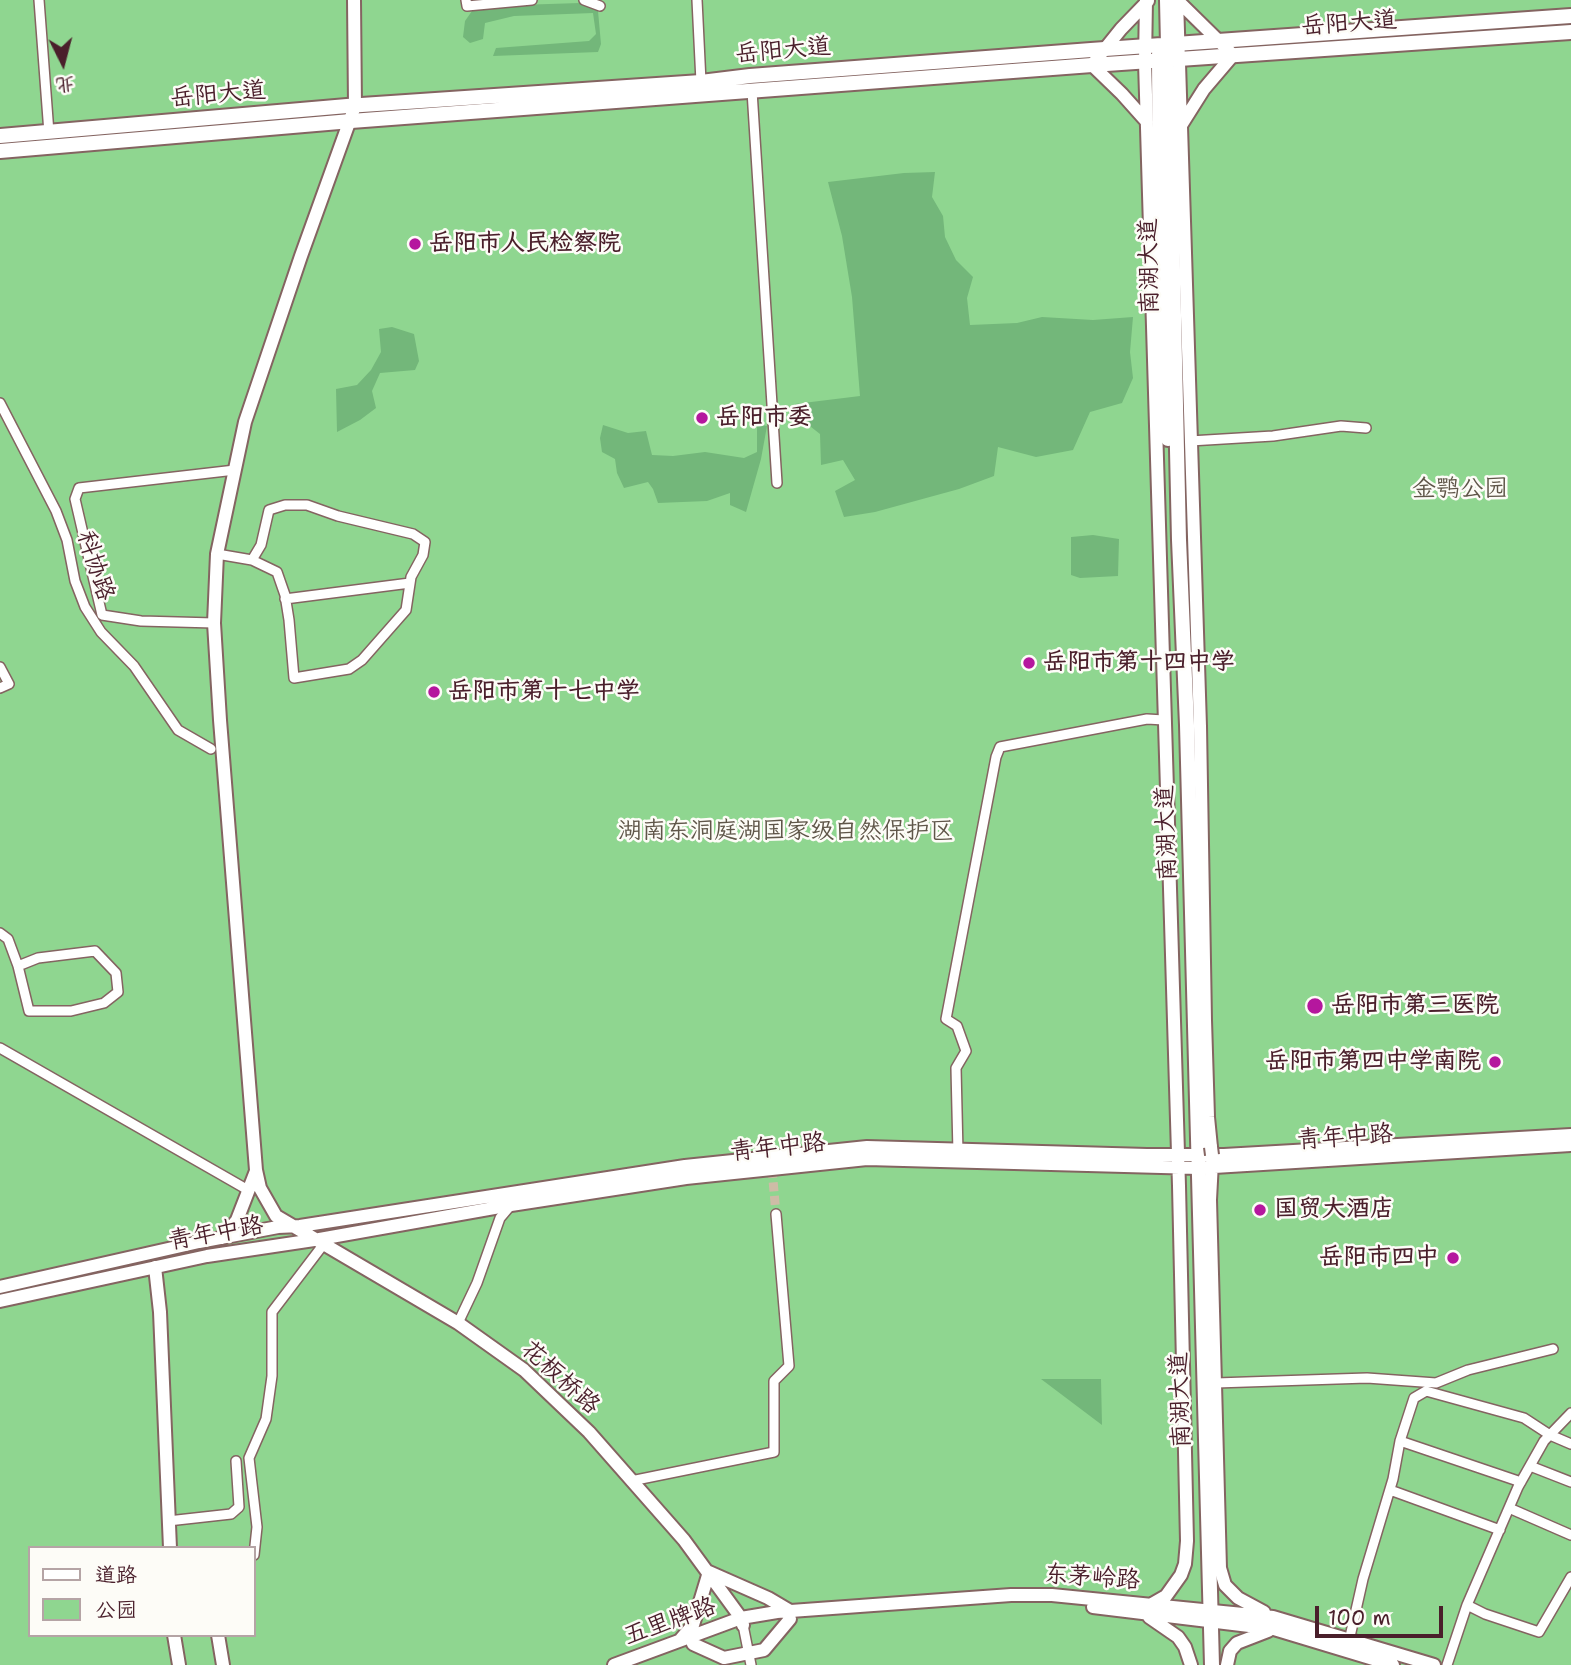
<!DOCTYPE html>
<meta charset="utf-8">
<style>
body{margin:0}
#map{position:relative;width:1571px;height:1665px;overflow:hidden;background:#efe3c5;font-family:"Shantell Sans","LXGW WenKai TC",sans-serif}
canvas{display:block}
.legend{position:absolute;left:28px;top:1546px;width:228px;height:91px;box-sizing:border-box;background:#fdfcf7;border:2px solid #b5a4a5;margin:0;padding:9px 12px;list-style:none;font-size:21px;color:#4a1f2b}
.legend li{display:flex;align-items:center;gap:14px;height:35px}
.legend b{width:35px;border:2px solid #b5a4a5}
.north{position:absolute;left:28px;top:28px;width:70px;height:70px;-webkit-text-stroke:5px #fdfcf7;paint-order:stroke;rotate:174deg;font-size:19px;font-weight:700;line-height:28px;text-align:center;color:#4a1f2b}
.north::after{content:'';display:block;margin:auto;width:24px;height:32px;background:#4a1f2b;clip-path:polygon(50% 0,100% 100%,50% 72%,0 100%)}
.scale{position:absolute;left:1315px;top:1606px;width:128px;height:32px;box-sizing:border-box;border:4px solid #4a1f2b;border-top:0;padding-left:9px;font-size:21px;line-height:24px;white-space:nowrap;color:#4a1f2b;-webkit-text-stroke:5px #fdfcf7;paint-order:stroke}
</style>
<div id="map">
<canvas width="1571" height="1665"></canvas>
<ul class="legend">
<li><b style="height:9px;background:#fff"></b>道路</li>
<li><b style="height:19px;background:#8fd690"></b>公园</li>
</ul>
<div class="north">北</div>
<div class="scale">100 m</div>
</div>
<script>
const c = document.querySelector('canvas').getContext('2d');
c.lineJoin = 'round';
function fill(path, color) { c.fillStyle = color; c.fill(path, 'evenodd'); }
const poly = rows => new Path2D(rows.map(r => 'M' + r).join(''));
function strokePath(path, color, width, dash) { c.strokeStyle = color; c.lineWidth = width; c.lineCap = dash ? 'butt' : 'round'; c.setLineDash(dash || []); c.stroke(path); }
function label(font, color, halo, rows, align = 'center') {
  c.font = font + ' "Shantell Sans","LXGW WenKai TC",sans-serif'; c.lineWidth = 5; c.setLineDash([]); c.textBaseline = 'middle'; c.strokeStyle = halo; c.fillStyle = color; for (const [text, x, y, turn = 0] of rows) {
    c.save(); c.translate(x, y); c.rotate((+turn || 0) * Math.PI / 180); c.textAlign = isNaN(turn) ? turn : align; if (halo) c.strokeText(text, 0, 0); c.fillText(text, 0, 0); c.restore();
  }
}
fill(poly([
 [0,0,1571,0,1571,1665,0,1665],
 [30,1548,254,1548,254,1635,30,1635]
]), '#8fd690');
fill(poly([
 [580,0,597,0,601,44,598,52,493,56,496,48,589,41,596,34,593,13,514,16,485,23,483,39,470,43,463,37,465,21,472,11,518,5,580,3],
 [935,172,932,197,943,216,945,237,956,260,973,277,967,298,970,325,1017,323,1042,317,1093,320,1133,317,1130,352,1133,378,1122,403,1090,412,1073,450,1036,457,998,447,994,476,959,489,875,512,844,517,835,491,855,480,843,460,821,465,820,434,806,423,791,419,795,404,860,396,852,297,842,236,828,182,904,173],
 [392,327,414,334,419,361,415,370,380,373,372,391,376,408,360,420,337,432,336,389,357,385,371,370,381,352,379,329],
 [757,424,767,426,761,459,746,512,730,505,730,493,707,501,658,503,653,489,648,482,624,488,617,473,615,459,602,452,600,438,603,425,628,433,646,431,652,455,673,456,705,452,744,458,757,452],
 [1093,535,1119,539,1118,576,1080,578,1071,575,1071,537],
 [1041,1379,1101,1379,1102,1425]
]), '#73b77a');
strokePath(poly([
 [772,1169,776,1214]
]), '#cebca6', 9, [9, 4.5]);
const street = poly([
 [39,0,49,133],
 [466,0,467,6,532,0],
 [584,0,600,6],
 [697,0,701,82],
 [752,91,777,483],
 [0,403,56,511,67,540,75,581,85,607,101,632,134,666,178,730,211,749],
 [1190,441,1273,436,1341,426,1366,428],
 [217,554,252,560,277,572,285,595,289,620,294,678,349,669,362,660,406,610,411,577,423,555,425,542,413,534,338,516,307,505,285,505,269,510,261,545,252,560],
 [285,599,410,583],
 [214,623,141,621,102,615,75,499,79,488,235,470],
 [0,667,9,684,0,688],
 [0,933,8,939,18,966,29,1011,71,1011,104,1003,118,992,116,973,95,951,38,958,18,966],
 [0,1048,248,1190],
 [958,1153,956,1068,966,1051,957,1026,946,1019,996,757,1000,747,1147,719,1164,720],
 [458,1323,477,1283,500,1218,511,1205],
 [1216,1383,1367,1378,1436,1383,1468,1370,1553,1349],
 [1400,1441,1521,1482],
 [1530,1466,1571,1482],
 [631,1481,774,1452,774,1381,789,1366,776,1214],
 [1390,1490,1500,1530],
 [1509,1508,1571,1535],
 [168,1521,231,1514,239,1507,236,1461],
 [254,1555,257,1527,249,1458,266,1419,272,1376,272,1312,323,1245],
 [1467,1605,1485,1614,1539,1632,1571,1577],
 [743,1625,751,1665],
 [1349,1641,1363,1579,1393,1479,1400,1441,1414,1398,1426,1391,1524,1418,1550,1435,1571,1444],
 [1447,1665,1467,1605,1518,1487,1544,1441,1571,1413]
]);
const secondary = poly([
 [354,0,355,106,301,256,245,422,217,554,214,623,220,720,256,1170,260,1188,276,1216,458,1323,524,1370,589,1432,684,1540,741,1618,743,1625],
 [1146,0,1145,62,1179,1186,1187,1541,1185,1564,1181,1575,1166,1596,1152,1604],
 [1177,0,1200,726,1205,1020,1208,1117,1211,1147],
 [1177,0,1233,55,1204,89,1180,127],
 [1147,122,1122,94,1092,65,1121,29,1148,1],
 [1212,1162,1210,1200,1220,1568,1225,1585,1238,1598,1264,1612],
 [222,1238,237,1220,256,1171],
 [155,1267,160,1312,170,1548],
 [0,1287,199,1242,278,1227,300,1226,685,1166,867,1147,1147,1155,1224,1155,1571,1135],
 [0,1301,207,1256,314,1240,511,1205,686,1178,867,1159,1198,1168,1571,1145],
 [1093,1607,1274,1629,1393,1665],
 [1149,1617,1178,1637,1185,1647,1191,1665],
 [174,1635,179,1665],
 [218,1635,223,1665],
 [681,1639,693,1625,709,1572,768,1598,790,1611],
 [693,1644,724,1658,764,1650,790,1619],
 [614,1665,741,1618,777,1612,1011,1595,1052,1595,1273,1617,1434,1665],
 [1227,1665,1230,1651,1237,1643,1268,1631]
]);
const primary = poly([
 [1167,0,1179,540,1187,725,1212,1665],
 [1159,54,1160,266,1168,439],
 [0,136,347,106,701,82,750,76,1091,50,1571,16],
 [0,151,351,121,1092,65,1571,32]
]);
strokePath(street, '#846461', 12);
strokePath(secondary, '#846461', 16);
strokePath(primary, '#846461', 18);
strokePath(street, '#fff', 9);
strokePath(secondary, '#fff', 12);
strokePath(primary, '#fff', 14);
const secondaryBridge = poly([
 [1211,1147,1212,1155]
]);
strokePath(secondaryBridge, '#846461', 16, []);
strokePath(secondaryBridge, '#fff', 12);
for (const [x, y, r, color] of [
 [415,244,7,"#b5179e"],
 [702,418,7,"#b5179e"],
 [1029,663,7,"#b5179e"],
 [434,692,7,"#b5179e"],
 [1315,1006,9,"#b5179e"],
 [1495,1062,7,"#b5179e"],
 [1260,1210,7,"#b5179e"],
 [1453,1258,7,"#b5179e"]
]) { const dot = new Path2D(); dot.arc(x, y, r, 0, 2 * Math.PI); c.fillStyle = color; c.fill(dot); strokePath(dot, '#fdfcf7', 2.5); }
label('24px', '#4a1f2b', '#fdfcf7', [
 ["岳阳大道",1349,24,-4],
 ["岳阳大道",783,51,-5],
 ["岳阳大道",218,95,-5],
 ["南湖大道",1150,266,-91],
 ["科协路",95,566,72],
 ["南湖大道",1167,833,-92],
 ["青年中路",1345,1138,-4],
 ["青年中路",778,1148,-6],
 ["青年中路",216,1234,-10],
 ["花板桥路",560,1378,42],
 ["南湖大道",1181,1400,-92],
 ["东茅岭路",1092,1578,4],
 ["五里牌路",670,1622,-20]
]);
label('bold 24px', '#4a1f2b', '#fdfcf7', [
 ["岳阳市人民检察院",429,244],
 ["岳阳市委",716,418],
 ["岳阳市第十四中学",1043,663],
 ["岳阳市第十七中学",448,692],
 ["岳阳市第三医院",1331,1006],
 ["岳阳市第四中学南院",1481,1062,"right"],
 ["国贸大酒店",1274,1210],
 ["岳阳市四中",1439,1258,"right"]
], 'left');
label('24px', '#5f5649', '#fdfcf7', [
 ["金鹗公园",1460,490],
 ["湖南东洞庭湖国家级自然保护区",786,832]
]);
</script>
